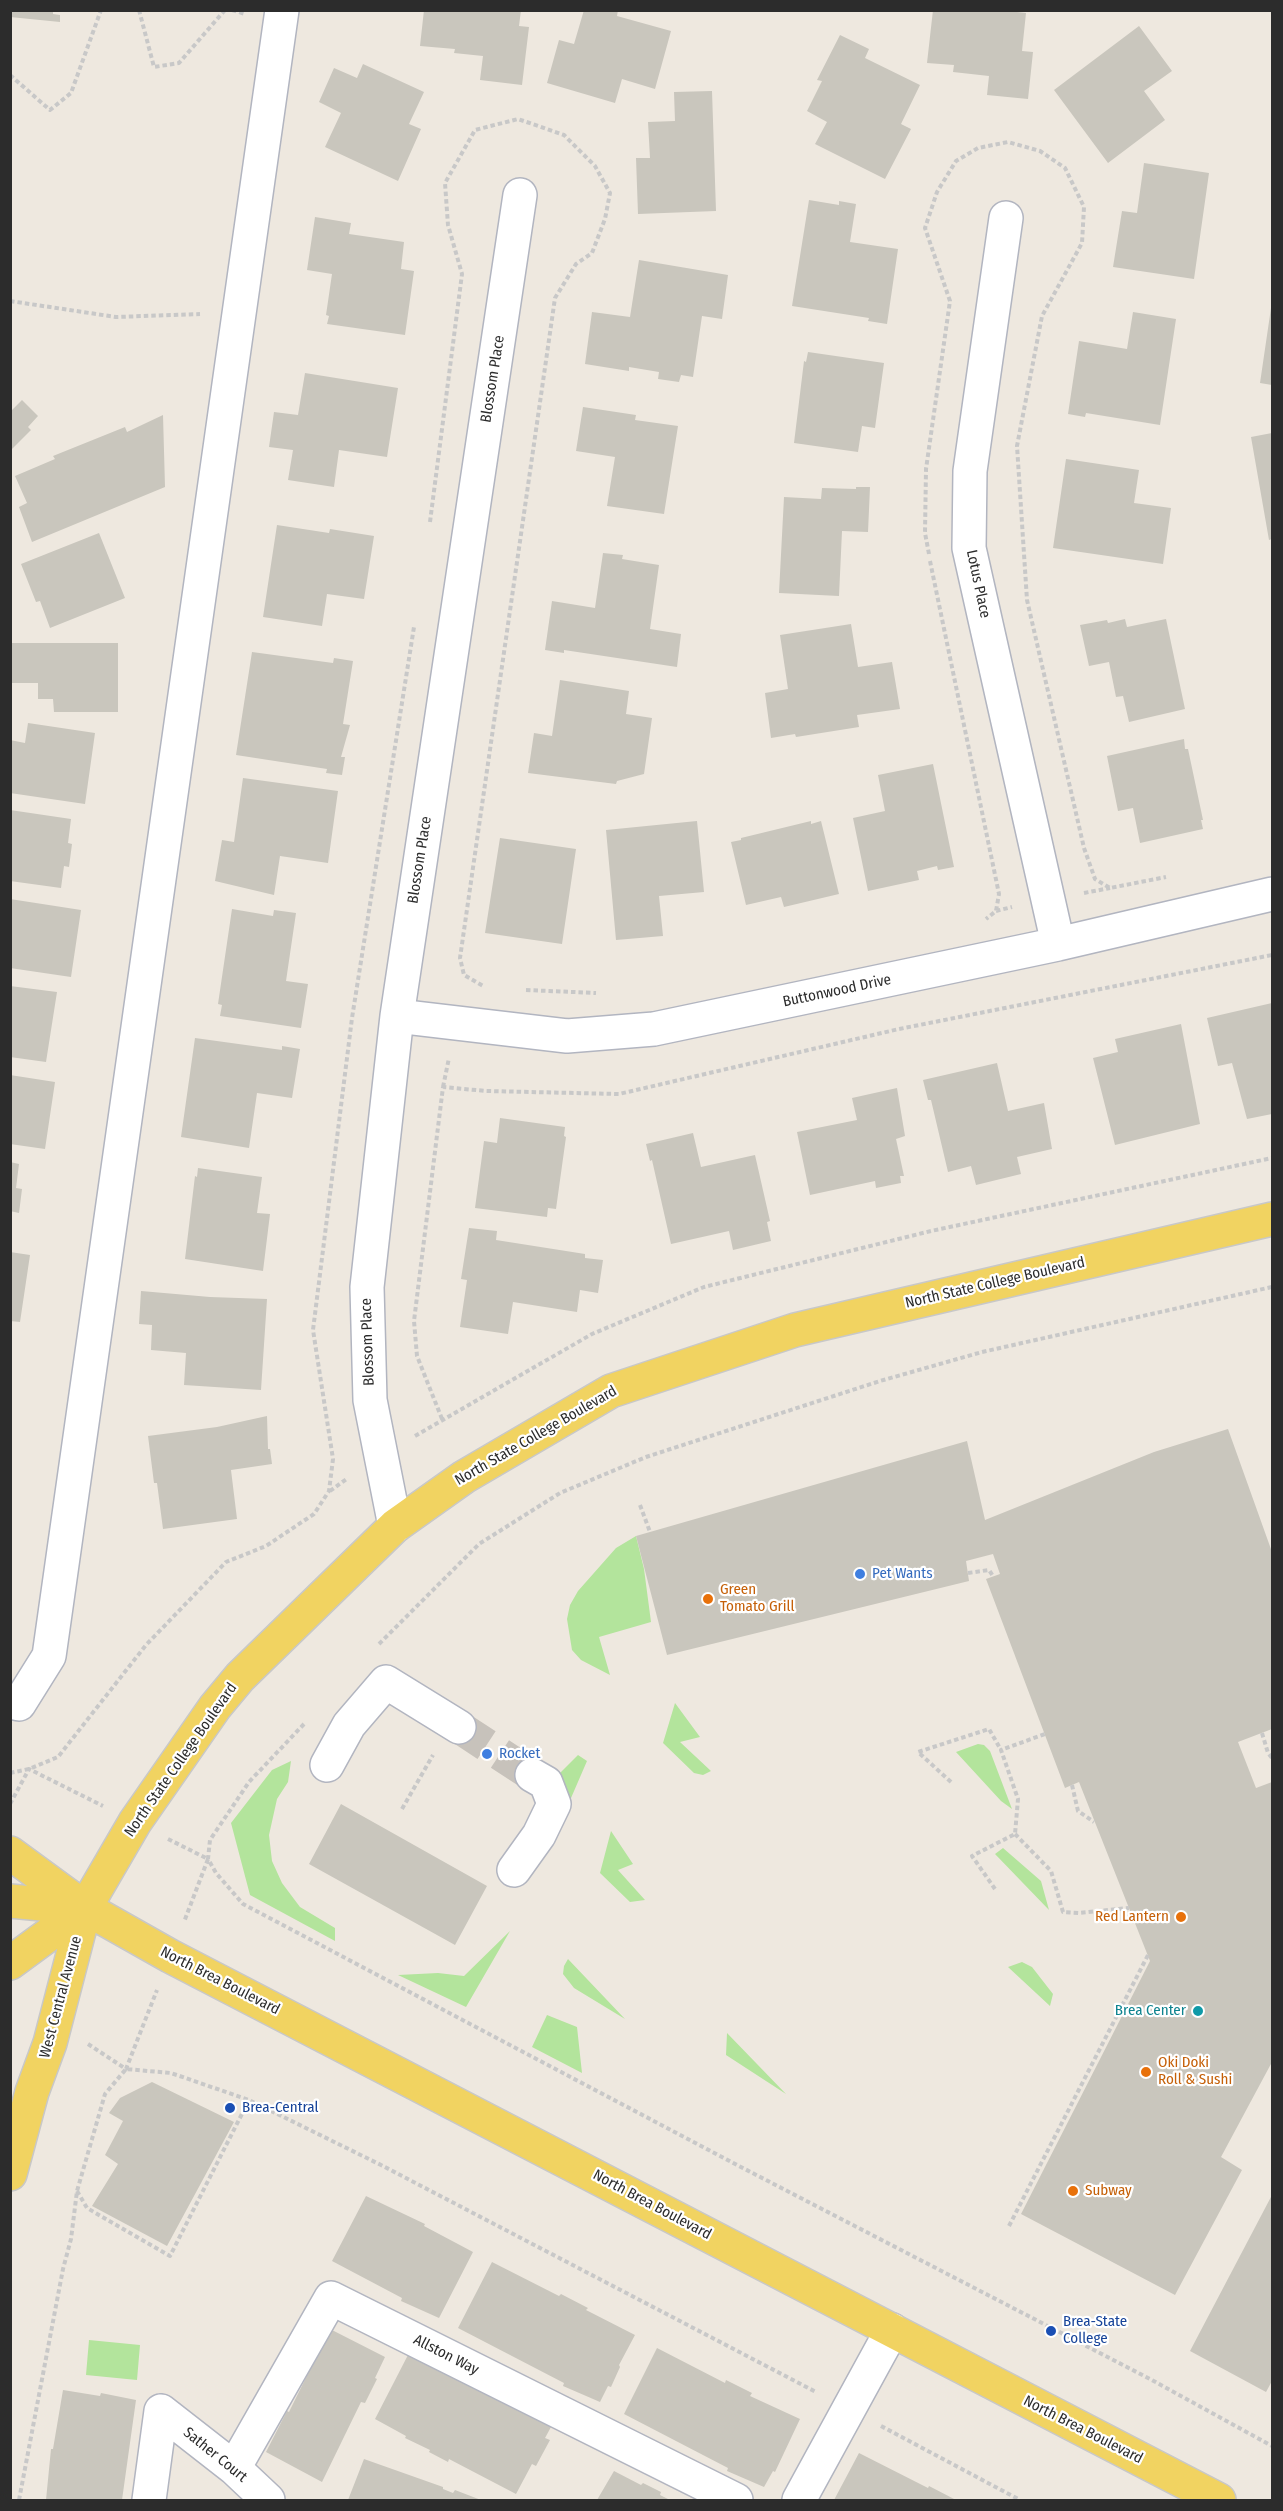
<!DOCTYPE html>
<style>
body{margin:0}
#map{position:relative;width:1283px;height:2511px;overflow:hidden;background:#eee8df;font-family:"Fira Sans Condensed",sans-serif}
canvas{display:block}
.frame{position:absolute;inset:0;border:12px solid #2c2c2c;pointer-events:none}
</style>
<div id="map">
<canvas width="1283" height="2511"></canvas>
<div class="frame"></div>
</div>
<script>
const c = document.querySelector('canvas').getContext('2d');
c.lineJoin = 'round';
function fill(path, color) { c.fillStyle = color; c.fill(path, 'evenodd'); }
const poly = rows => new Path2D(rows.map(r => 'M' + r).join(''));
function strokePath(path, color, width, dash) { c.strokeStyle = color; c.lineWidth = width; c.lineCap = dash ? 'butt' : 'round'; c.setLineDash(dash || []); c.stroke(path); }
function label(font, color, halo, rows, align = 'center') {
  c.font = font + ' "Fira Sans Condensed",sans-serif'; c.lineWidth = 4.5; c.setLineDash([]); c.textBaseline = 'middle'; c.strokeStyle = halo; c.fillStyle = color; for (const [text, x, y, turn = 0] of rows) {
    c.save(); c.translate(x, y); c.rotate((+turn || 0) * Math.PI / 180); c.textAlign = isNaN(turn) ? turn : align; if (halo) c.strokeText(text, 0, 0); c.fillText(text, 0, 0); c.restore();
  }
}
fill(poly([
 [636,1536,644,1569,651,1622,599,1637,610,1675,581,1660,572,1650,567,1619,570,1605,578,1591,616,1548],
 [675,1703,700,1737,680,1742,711,1771,703,1775,694,1773,663,1743],
 [978,1744,984,1745,990,1751,1012,1809,1001,1801,956,1752],
 [578,1755,587,1761,552,1842,555,1809,536,1770,542,1762,559,1774],
 [291,1761,288,1782,277,1799,269,1835,272,1861,282,1883,300,1907,335,1928,335,1941,250,1895,231,1823,272,1770],
 [611,1831,633,1864,618,1870,645,1900,630,1902,600,1873],
 [1003,1848,1041,1881,1049,1910,995,1854],
 [510,1931,466,2007,398,1975,438,1973,464,1976],
 [568,1959,625,2019,574,1988,563,1974,564,1966],
 [1022,1962,1032,1967,1053,1994,1050,2006,1008,1967],
 [547,2015,577,2027,582,2073,532,2047],
 [727,2033,786,2094,726,2055],
 [89,2340,140,2345,137,2380,86,2375]
]), '#b3e49c');
fill(poly([
 [10,10,53,10,53,14,60,15,60,22,10,17],
 [424,10,521,10,519,26,529,27,522,85,480,80,483,56,454,53,455,49,420,46],
 [584,10,618,10,617,16,671,31,655,89,622,79,615,103,547,83,559,40,574,44],
 [933,10,999,10,1026,13,1022,51,1033,52,1028,99,987,95,989,76,953,72,954,65,927,63],
 [1139,26,1172,71,1144,91,1165,120,1108,163,1054,90],
 [840,35,869,49,865,58,920,85,901,124,911,129,885,179,815,144,827,122,807,111,822,81,817,80],
 [363,64,424,92,409,124,421,129,398,181,325,147,341,113,319,102,334,68,357,78],
 [712,91,716,211,638,214,636,158,650,158,648,122,675,121,674,92],
 [1144,163,1209,173,1194,279,1113,267,1122,211,1137,213],
 [809,200,839,205,839,201,856,204,850,242,898,249,887,324,868,321,869,318,792,306],
 [315,217,351,223,349,234,404,242,401,269,414,271,405,335,327,324,329,316,326,315,332,274,307,270],
 [639,260,728,275,722,319,702,316,693,377,681,375,679,382,658,379,659,372,629,367,629,371,585,364,592,312,630,317],
 [1271,308,1272,308,1272,385,1260,383],
 [1133,312,1176,319,1160,425,1086,413,1085,417,1068,414,1079,341,1127,349],
 [808,352,884,363,875,428,862,426,858,452,794,443,804,361,806,362],
 [305,373,398,388,387,457,339,450,334,487,288,480,293,450,269,447,274,412,298,415],
 [22,400,38,416,28,427,31,430,10,451,10,412],
 [583,407,636,415,635,420,678,426,664,514,607,506,615,457,576,451],
 [163,415,165,487,32,542,19,507,27,503,15,476,55,459,53,456,125,427,127,432],
 [1272,433,1272,539,1269,540,1251,437],
 [1066,459,1139,470,1134,503,1171,508,1163,564,1053,548],
 [856,487,870,487,868,532,842,531,839,596,779,593,784,497,821,499,822,488,856,489],
 [277,525,329,533,330,529,374,536,364,599,327,594,322,626,263,617],
 [99,533,125,598,50,628,40,601,36,602,21,564],
 [603,553,623,555,622,559,659,565,650,629,681,634,677,667,564,650,564,653,545,650,552,601,595,608],
 [1125,619,1127,627,1166,619,1185,709,1129,722,1123,696,1116,697,1109,662,1089,666,1080,625,1107,620,1108,623],
 [851,624,858,667,892,662,900,709,857,715,859,727,796,737,795,734,771,738,765,693,788,689,780,635],
 [10,643,118,643,118,712,54,712,53,699,38,699,38,683,10,683],
 [252,652,333,663,334,658,353,661,343,724,350,725,341,757,345,757,342,775,326,773,327,769,236,755],
 [560,680,629,691,626,714,652,718,644,774,617,781,616,784,528,773,534,733,552,736],
 [28,723,95,733,85,804,10,793,10,740,25,743],
 [1184,739,1185,749,1188,749,1203,820,1201,820,1203,829,1140,843,1133,808,1118,811,1107,756],
 [933,764,954,867,938,870,937,866,917,871,919,880,868,891,853,818,885,811,878,775],
 [243,778,338,791,328,863,280,856,274,895,215,881,222,840,234,842],
 [10,810,71,819,68,843,72,844,69,867,64,866,61,888,10,881],
 [697,821,704,892,659,896,663,936,616,940,606,830],
 [811,821,811,824,821,821,839,894,784,907,781,897,746,905,731,842,741,840,741,838],
 [500,838,576,849,562,944,485,933],
 [10,899,81,910,71,977,10,968],
 [232,909,273,916,274,910,296,913,286,981,308,984,301,1028,220,1016,222,1005,218,1004],
 [10,986,57,992,46,1062,10,1057],
 [1272,1003,1272,1114,1247,1119,1232,1063,1218,1066,1207,1018],
 [1181,1024,1200,1124,1115,1145,1093,1058,1118,1052,1115,1039],
 [195,1038,282,1050,282,1046,300,1049,292,1098,257,1093,249,1148,181,1137],
 [997,1063,1008,1111,1044,1103,1052,1149,1017,1157,1021,1174,976,1185,971,1166,948,1172,931,1100,928,1100,923,1080],
 [10,1075,55,1082,45,1149,10,1144],
 [897,1088,905,1136,896,1139,904,1176,900,1176,901,1183,876,1188,875,1181,810,1195,797,1132,857,1120,852,1098],
 [500,1118,565,1127,564,1136,566,1137,556,1209,548,1208,547,1217,475,1208,484,1141,497,1143],
 [693,1133,701,1167,755,1155,770,1221,767,1222,771,1241,733,1250,729,1231,671,1244,652,1160,650,1161,646,1144],
 [10,1162,19,1164,16,1188,22,1189,19,1213,10,1211],
 [198,1168,262,1177,257,1213,270,1214,263,1271,185,1259,195,1176,197,1177],
 [469,1228,497,1231,496,1240,585,1254,585,1258,603,1260,598,1293,580,1290,577,1312,513,1302,508,1334,460,1327,467,1280,461,1279],
 [10,1252,30,1255,20,1322,10,1321],
 [141,1291,210,1297,267,1299,261,1390,184,1385,186,1353,151,1350,152,1325,139,1324],
 [267,1416,268,1449,270,1449,272,1464,231,1470,237,1519,163,1529,157,1483,154,1483,148,1436,217,1427],
 [1228,1429,1272,1552,1272,1729,1238,1742,1256,1788,1272,1782,1272,2062,1221,2157,1242,2170,1175,2295,1021,2214,1150,1961,1079,1782,1065,1788,986,1579,1000,1574,993,1554,966,1561,969,1581,667,1655,636,1536,967,1441,985,1520,1154,1452],
 [341,1804,487,1886,455,1945,309,1864],
 [152,2082,234,2122,167,2246,92,2206,118,2164,105,2155,123,2121,109,2113,120,2098],
 [1272,2195,1272,2381,1266,2392,1190,2351],
 [366,2196,425,2224,424,2226,473,2252,439,2318,401,2301,402,2298,332,2261],
 [492,2262,559,2296,561,2294,588,2308,586,2310,635,2335,619,2365,620,2367,611,2387,608,2386,600,2402,563,2386,564,2383,458,2328],
 [330,2329,385,2357,375,2378,377,2379,365,2403,361,2402,322,2482,266,2452,287,2411,289,2412],
 [657,2348,725,2383,726,2380,752,2393,750,2396,800,2419,775,2472,773,2471,764,2487,727,2471,728,2468,624,2414],
 [409,2353,450,2371,449,2375,551,2427,545,2438,550,2440,536,2466,532,2464,516,2494,449,2459,448,2462,429,2452,430,2450,405,2438,406,2436,375,2419],
 [63,2390,100,2396,101,2393,136,2400,122,2500,46,2500,51,2449,53,2449],
 [859,2453,928,2488,929,2486,956,2500,834,2500],
 [364,2459,443,2487,443,2489,453,2493,455,2490,481,2500,348,2500],
 [614,2471,641,2485,643,2483,661,2492,660,2495,670,2500,597,2500]
]), '#c9c6bd');
strokePath(poly([
 [459,1727,532,1775]
]), '#c7c2bb', 33, [33, 16]);
const minor = poly([
 [1006,218,970,471,969,548,1058,944],
 [397,1016,567,1036,654,1029,1058,944,1272,894],
 [395,1526,370,1400,367,1287,397,1016,520,195],
 [10,1702,19,1704,49,1656,282,10],
 [327,1765,349,1725,386,1682,459,1727],
 [514,1870,539,1835,554,1804,546,1783,532,1775],
 [161,2411,234,2468,268,2500],
 [234,2468,331,2298,736,2500],
 [149,2500,161,2411],
 [799,2500,892,2330]
]);
const major = poly([
 [10,1853,85,1908,170,1956,1219,2500],
 [10,1901,85,1908],
 [10,1963,85,1908],
 [10,2174,32,2092,50,2043,85,1908,135,1822,215,1707,240,1677,395,1526,464,1477,611,1391,795,1330,1272,1219]
]);
strokePath(minor, '#b2b5c0', 36);
strokePath(major, '#c8c8c8', 36);
strokePath(poly([
 [139,10,154,67,179,63,225,10],
 [232,10,245,14],
 [10,75,50,110,71,93,101,10],
 [10,301,116,317,200,314],
 [430,522,462,274,448,225,445,183,475,130,518,119,564,135,595,166,610,193,605,219,592,253,576,264,555,298,460,958,464,975,483,986],
 [929,554,925,533,926,469,950,301,925,228,937,192,956,161,978,148,1008,142,1040,151,1065,168,1084,207,1082,243,1042,316,1017,446,1027,600,1084,848,1095,879,1110,888,1166,877],
 [930,561,999,894,996,911,986,919],
 [1084,893,1110,888],
 [996,911,1012,907],
 [526,990,596,993],
 [443,1087,449,1058],
 [442,1419,417,1356,414,1321,443,1087,486,1091,619,1094,899,1029,1272,955],
 [415,1436,592,1334,704,1287,931,1231,1272,1158],
 [330,1491,348,1478],
 [640,1505,650,1532],
 [968,1573,989,1570,993,1576],
 [379,1644,479,1544,560,1493,646,1457,880,1381,982,1352,1272,1287],
 [304,1724,249,1782,210,1840,208,1859,216,1873,243,1904,739,2166,1150,2379,1272,2446],
 [1262,1733,1268,1753,1272,1758],
 [10,1773,29,1769,58,1757,146,1645,226,1562,266,1546,314,1514,329,1491,333,1459,313,1330,352,1018,414,627],
 [951,1782,918,1752,989,1729,1001,1750],
 [1072,1785,1078,1811,1094,1822],
 [10,1804,29,1769,103,1806],
 [402,1809,433,1755],
 [1015,1834,1051,1871,1063,1912,1079,1913,1129,1908],
 [168,1839,208,1859,184,1922],
 [995,1889,972,1856,1015,1834,1018,1799,1001,1750,1045,1734],
 [88,2044,126,2069,157,1990],
 [77,2191,87,2208,170,2256,249,2100],
 [1009,2226,1148,1955],
 [881,2426,1020,2500],
 [19,2500,63,2269,71,2239,77,2191,105,2094,126,2069,171,2073,249,2100,381,2165,816,2392]
]), '#c8c8c8', 4, [4.5, 3]);
strokePath(minor, '#fff', 33);
strokePath(major, '#f1d361', 33);
for (const [x, y, r, color] of [
 [860,1574,6,"#3f7fe0"],
 [708,1599,6,"#e8710a"],
 [487,1754,6,"#3f7fe0"],
 [1181,1917,6,"#e8710a"],
 [1198,2011,6,"#0f9aa8"],
 [1146,2072,6,"#e8710a"],
 [230,2108,6,"#1a4fb4"],
 [1073,2191,6,"#e8710a"],
 [1051,2331,6,"#1a4fb4"]
]) { const dot = new Path2D(); dot.arc(x, y, r, 0, 2 * Math.PI); c.fillStyle = color; c.fill(dot); strokePath(dot, '#fff', 2); }
label('15px', '#2c2c2c', '#fff', [
 ["Blossom Place",493,379,-81],
 ["Lotus Place",978,584,78],
 ["Blossom Place",420,860,-81],
 ["Buttonwood Drive",837,991,-12],
 ["North State College Boulevard",995,1283,-13],
 ["Blossom Place",368,1342,-92],
 ["North State College Boulevard",536,1436,-30],
 ["North State College Boulevard",181,1760,-55],
 ["North Brea Boulevard",220,1981,27],
 ["West Central Avenue",61,1997,-75],
 ["North Brea Boulevard",652,2205,28],
 ["Allston Way",446,2355,27],
 ["North Brea Boulevard",1083,2430,27],
 ["Sather Court",215,2455,39]
]);
label('15px', '#366cbe', '#fff', [
 ["Pet Wants",872,1574],
 ["Rocket",499,1754]
], 'left');
label('15px', '#c56008', '#fff', [
 ["Green",720,1590],
 ["Tomato Grill",720,1607],
 ["Red Lantern",1169,1917,"right"],
 ["Oki Doki",1158,2063],
 ["Roll & Sushi",1158,2080],
 ["Subway",1085,2191]
], 'left');
label('15px', '#0d838f', '#fff', [
 ["Brea Center",1186,2011]
], 'right');
label('15px', '#164399', '#fff', [
 ["Brea-Central",242,2108],
 ["Brea-State",1063,2322],
 ["College",1063,2339]
], 'left');
</script>
